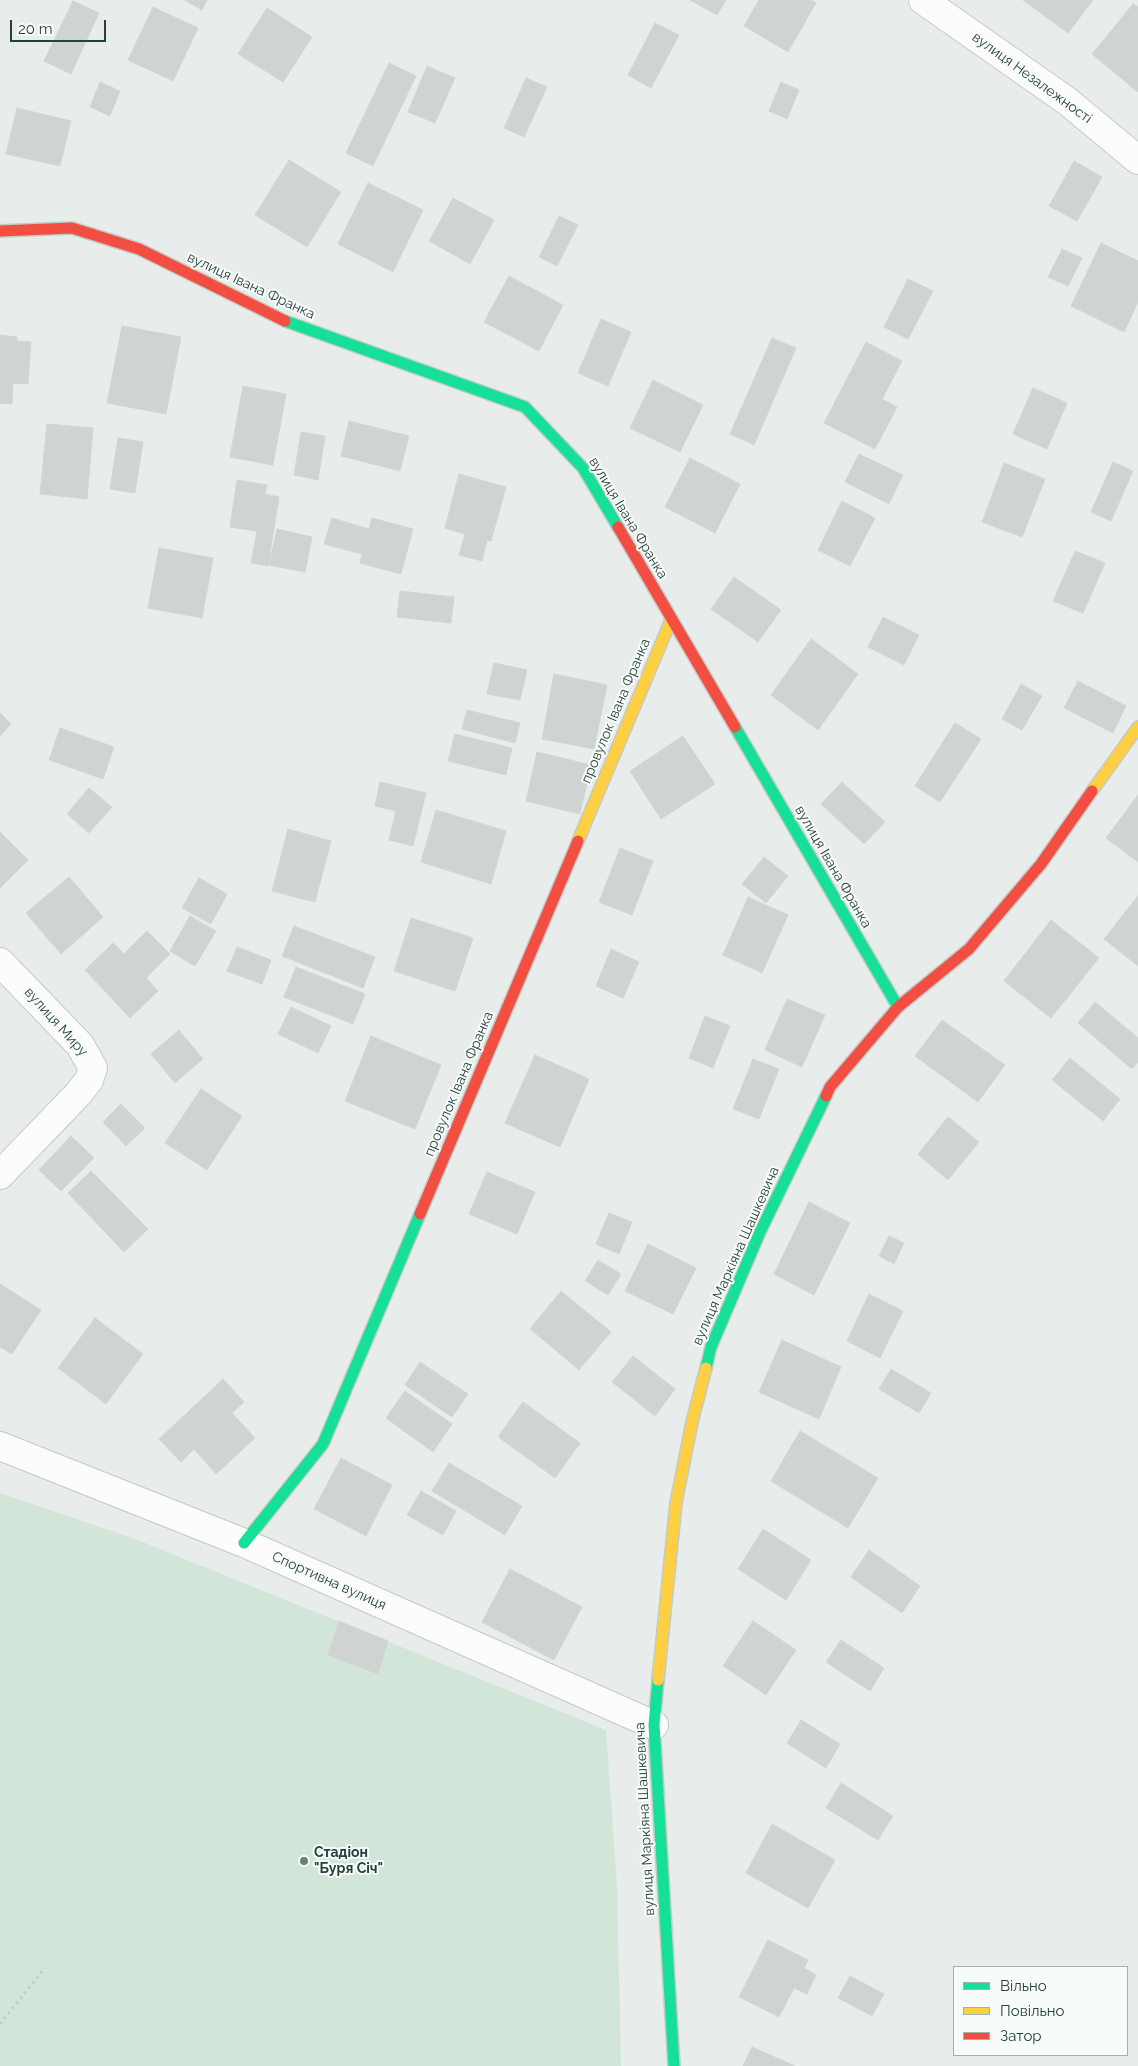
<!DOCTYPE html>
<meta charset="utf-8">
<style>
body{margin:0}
#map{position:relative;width:1138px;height:2066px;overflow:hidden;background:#e8edeb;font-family:Raleway,sans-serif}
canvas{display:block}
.legend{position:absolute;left:953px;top:1966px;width:175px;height:90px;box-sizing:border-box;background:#f7fbf9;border:1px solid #a3b1ad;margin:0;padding:6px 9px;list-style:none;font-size:15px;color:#24423a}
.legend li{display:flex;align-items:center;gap:10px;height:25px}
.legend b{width:25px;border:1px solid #a3b1ad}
.scale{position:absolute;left:10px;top:20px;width:96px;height:22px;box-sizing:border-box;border:2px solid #24423a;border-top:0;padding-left:6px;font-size:15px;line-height:18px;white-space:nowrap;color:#24423a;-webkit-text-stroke:4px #f7fbf9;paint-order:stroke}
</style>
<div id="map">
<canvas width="1138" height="2066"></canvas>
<ul class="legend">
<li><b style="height:6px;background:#16e098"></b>Вільно</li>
<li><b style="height:6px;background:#ffcf43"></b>Повільно</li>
<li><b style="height:6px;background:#f24e42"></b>Затор</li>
</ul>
<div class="scale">20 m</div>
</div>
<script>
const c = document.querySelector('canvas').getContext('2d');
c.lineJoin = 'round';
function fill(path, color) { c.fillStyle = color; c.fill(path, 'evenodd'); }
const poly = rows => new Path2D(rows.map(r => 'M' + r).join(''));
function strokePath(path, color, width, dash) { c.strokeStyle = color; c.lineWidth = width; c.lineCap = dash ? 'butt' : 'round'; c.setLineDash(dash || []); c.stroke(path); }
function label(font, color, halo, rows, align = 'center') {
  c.font = font + ' Raleway,sans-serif'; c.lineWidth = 4; c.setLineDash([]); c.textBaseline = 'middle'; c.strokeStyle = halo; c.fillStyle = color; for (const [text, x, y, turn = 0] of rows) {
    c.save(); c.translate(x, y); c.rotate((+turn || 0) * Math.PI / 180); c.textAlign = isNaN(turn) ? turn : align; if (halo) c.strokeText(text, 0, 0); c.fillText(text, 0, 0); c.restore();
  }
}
fill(poly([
 [0,1493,138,1540,606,1730,617,1886,621,2066,0,2066]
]), '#d1e6d8');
const building = poly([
 [185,0,207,0,202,10,185,0],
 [690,0,726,0,717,15,690,0],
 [759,0,811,0,816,3,788,52,744,26,759,0],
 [1023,0,1093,0,1068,33,1023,0],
 [73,1,99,13,71,74,44,61,73,1],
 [1133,4,1138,7,1138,92,1092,54,1133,4],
 [153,7,198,28,173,81,128,60,153,7],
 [267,8,312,37,283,82,238,54,267,8],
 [655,23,679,35,651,88,628,75,655,23],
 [389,63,416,76,373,166,346,153,389,63],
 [427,66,455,78,435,123,408,112,427,66],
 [526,78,547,87,524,137,504,128,526,78],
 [100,82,120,91,110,116,90,107,100,82],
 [781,82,799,90,787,119,769,111,781,82],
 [17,108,71,121,60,166,6,154,17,108],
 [289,160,341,192,307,247,255,215,289,160],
 [1074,161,1102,177,1077,221,1049,206,1074,161],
 [368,183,423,210,393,272,338,244,368,183],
 [453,198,494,220,470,264,429,241,453,198],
 [559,216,578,225,557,266,539,257,559,216],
 [1101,243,1138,261,1138,302,1124,332,1071,306,1101,243],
 [1062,249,1082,258,1068,286,1048,277,1062,249],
 [509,276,563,305,539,351,484,322,509,276],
 [908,279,933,291,908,339,884,327,908,279],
 [601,319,631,332,608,386,578,373,601,319],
 [122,326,181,337,166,414,107,403,122,326],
 [0,335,17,337,17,341,31,342,28,384,13,383,12,404,0,403,0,335],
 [772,338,796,348,754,445,730,434,772,338],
 [866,342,902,361,882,399,897,407,875,449,824,423,866,342],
 [653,380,703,405,680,452,630,428,653,380],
 [243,386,286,394,273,465,230,457,243,386],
 [1033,388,1067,403,1047,449,1013,434,1033,388],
 [349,421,409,436,400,471,341,456,349,421],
 [47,424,93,428,87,499,40,494,47,424],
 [301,432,325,436,318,480,294,475,301,432],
 [118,438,143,442,135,493,110,489,118,438],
 [859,454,903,475,889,504,845,482,859,454],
 [690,458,740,484,715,533,665,507,690,458],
 [1113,462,1133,471,1111,521,1091,512,1113,462],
 [1004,463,1045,479,1022,537,982,522,1004,463],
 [459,474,506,487,491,541,487,540,482,561,459,555,465,534,445,528,459,474],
 [237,480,267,485,265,494,279,497,268,566,251,563,257,531,230,527,237,480],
 [842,501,875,518,850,566,818,550,842,501],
 [332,518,369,529,372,518,413,529,401,574,360,563,362,554,324,544,332,518],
 [277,529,312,537,305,572,269,565,277,529],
 [159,548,213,558,202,618,148,608,159,548],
 [1075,551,1105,563,1083,613,1053,601,1075,551],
 [734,577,781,610,758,642,711,609,734,577],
 [400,591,454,597,451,623,397,617,400,591],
 [883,617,919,635,904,665,868,647,883,617],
 [811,639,858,674,818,730,771,695,811,639],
 [494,663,527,670,520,700,487,694,494,663],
 [554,674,607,685,594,749,542,739,554,674],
 [1078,681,1126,706,1113,733,1064,708,1078,681],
 [1021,684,1042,696,1022,730,1002,719,1021,684],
 [467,710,520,723,515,743,462,729,467,710],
 [0,713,11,724,0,736,0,713],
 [955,723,981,739,940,802,915,786,955,723],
 [60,728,114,747,103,779,49,760,60,728],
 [455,734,512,748,506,775,448,761,455,734],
 [683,736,715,784,661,819,630,771,683,736],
 [537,752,591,765,580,814,526,801,537,752],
 [380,782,426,793,413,846,389,840,396,811,375,806,380,782],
 [842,782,885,822,864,844,821,804,842,782],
 [89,788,112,807,89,833,67,814,89,788],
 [1138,795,1138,862,1106,838,1138,795],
 [436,810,506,831,491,884,421,862,436,810],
 [288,829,331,841,315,902,272,891,288,829],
 [0,832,28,860,0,888,0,832],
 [620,848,653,861,632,915,599,902,620,848],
 [764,857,788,876,766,903,742,884,764,857],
 [69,877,103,917,61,954,26,913,69,877],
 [199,878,227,894,211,924,182,908,199,878],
 [1138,896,1138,966,1104,939,1138,896],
 [748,897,788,915,762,973,723,955,748,897],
 [190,916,216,931,195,966,170,951,190,916],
 [411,918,473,938,455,991,394,971,411,918],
 [1051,920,1099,958,1051,1018,1004,981,1051,920],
 [294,926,375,957,363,988,282,956,294,926],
 [147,931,170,954,146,978,158,991,130,1018,85,970,113,943,124,954,147,931],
 [237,947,271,960,262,984,227,971,237,947],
 [611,949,639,962,623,998,596,986,611,949],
 [296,967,365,994,353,1024,284,997,296,967],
 [787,999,825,1015,802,1067,765,1050,787,999],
 [1095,1002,1138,1038,1138,1062,1132,1069,1078,1023,1095,1002],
 [291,1007,331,1026,318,1053,278,1034,291,1007],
 [705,1016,730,1026,713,1068,689,1058,705,1016],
 [942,1020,1005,1065,978,1102,915,1056,942,1020],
 [179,1030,203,1059,175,1083,151,1054,179,1030],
 [371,1036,441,1065,415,1129,345,1101,371,1036],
 [535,1055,589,1079,560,1147,505,1123,535,1055],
 [1070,1058,1120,1099,1103,1121,1052,1080,1070,1058],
 [753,1059,779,1069,759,1119,733,1109,753,1059],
 [201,1089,242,1116,207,1170,165,1143,201,1089],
 [121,1104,145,1128,126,1146,103,1122,121,1104],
 [948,1117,979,1142,948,1180,918,1154,948,1117],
 [71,1136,94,1158,61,1191,39,1170,71,1136],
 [91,1171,148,1229,124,1252,68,1193,91,1171],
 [487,1172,535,1192,517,1234,469,1214,487,1172],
 [809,1202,850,1223,814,1295,774,1274,809,1202],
 [609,1213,632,1222,619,1254,596,1244,609,1213],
 [889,1236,904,1243,894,1264,879,1256,889,1236],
 [648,1244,696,1268,673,1314,625,1291,648,1244],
 [598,1260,621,1274,608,1295,585,1281,598,1260],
 [0,1284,41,1310,12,1354,0,1347,0,1284],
 [561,1291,611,1332,579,1370,530,1329,561,1291],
 [869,1294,903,1311,880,1358,847,1341,869,1294],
 [95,1318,143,1354,106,1404,58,1368,95,1318],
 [782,1340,841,1367,819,1419,759,1392,782,1340],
 [633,1356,675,1389,655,1416,612,1382,633,1356],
 [420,1362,468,1394,452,1417,405,1385,420,1362],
 [891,1369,931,1393,919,1413,879,1389,891,1369],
 [223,1379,244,1402,232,1413,255,1438,216,1474,194,1449,181,1462,159,1439,223,1379],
 [405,1391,452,1424,433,1452,386,1418,405,1391],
 [523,1402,580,1443,555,1478,498,1437,523,1402],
 [800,1431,878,1478,848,1528,771,1481,800,1431],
 [341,1458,392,1485,366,1536,314,1509,341,1458],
 [449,1463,522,1506,505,1535,432,1491,449,1463],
 [421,1491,456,1511,443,1535,407,1515,421,1491],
 [763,1529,811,1560,786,1600,738,1569,763,1529],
 [869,1550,920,1586,902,1613,851,1577,869,1550],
 [510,1569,582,1607,554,1660,482,1622,510,1569],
 [339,1621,388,1641,378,1674,328,1655,339,1621],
 [753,1621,796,1650,766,1695,723,1666,753,1621],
 [841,1640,884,1668,870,1691,826,1662,841,1640],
 [801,1720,840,1744,826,1768,787,1743,801,1720],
 [841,1783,893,1816,878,1840,826,1808,841,1783],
 [772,1824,835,1860,808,1908,746,1873,772,1824],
 [768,1940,808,1960,804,1968,816,1975,807,1994,794,1988,779,2017,739,1997,768,1940],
 [850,1976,884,1994,872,2016,838,1998,850,1976],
 [752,2047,795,2066,743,2066,752,2047]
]);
fill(building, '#cfd4d2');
strokePath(building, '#d1d6d4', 1);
const street = poly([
 [923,0,1067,101,1138,160],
 [0,962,80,1045,93,1068,89,1080,78,1094,0,1175],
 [0,1446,244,1543,654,1725]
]);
const fast = poly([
 [285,321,525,407,583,468,618,527],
 [735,727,898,1007],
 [706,1368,711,1347,760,1232,826,1096],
 [244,1543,323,1444,420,1214],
 [658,1680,654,1725,674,2066]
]);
const slow = poly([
 [1092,791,1138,727],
 [578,841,671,620],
 [658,1680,676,1503,692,1422,706,1368]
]);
const jam = poly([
 [0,231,72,228,139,249,285,321],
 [618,527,735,727],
 [826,1096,830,1087,898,1007,969,949,1041,864,1092,791],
 [420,1214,578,841]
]);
strokePath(street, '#c5cac8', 30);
strokePath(fast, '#c3cbc8', 14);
strokePath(slow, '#c3cbc8', 14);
strokePath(jam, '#c3cbc8', 14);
strokePath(poly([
 [0,2024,45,1968]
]), '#c3ccca', 3, [2.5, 4]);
strokePath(street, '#fcfcfc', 28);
strokePath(fast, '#16e098', 11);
strokePath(slow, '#ffcf43', 11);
strokePath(jam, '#f24e42', 11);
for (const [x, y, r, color] of [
 [304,1861,5,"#697e78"]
]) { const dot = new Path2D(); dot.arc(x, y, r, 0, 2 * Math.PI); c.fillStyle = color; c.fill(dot); strokePath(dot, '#f7fbf9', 2); }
label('14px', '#24423a', '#f7fbf9', [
 ["вулиця Незалежності",1032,78,36],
 ["вулиця Івана Франка",251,286,25],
 ["вулиця Івана Франка",628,518,59],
 ["провулок Івана Франка",616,711,-67],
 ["вулиця Івана Франка",833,867,60],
 ["вулиця Миру",56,1022,48],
 ["провулок Івана Франка",459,1084,-67],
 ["вулиця Маркіяна Шашкевича",736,1256,-66],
 ["Спортивна вулиця",329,1581,24],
 ["вулиця Маркіяна Шашкевича",645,1819,-93]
]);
label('bold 14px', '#24423a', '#f7fbf9', [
 ["Стадіон",314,1853],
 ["\"Буря Січ\"",314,1869]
], 'left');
</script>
